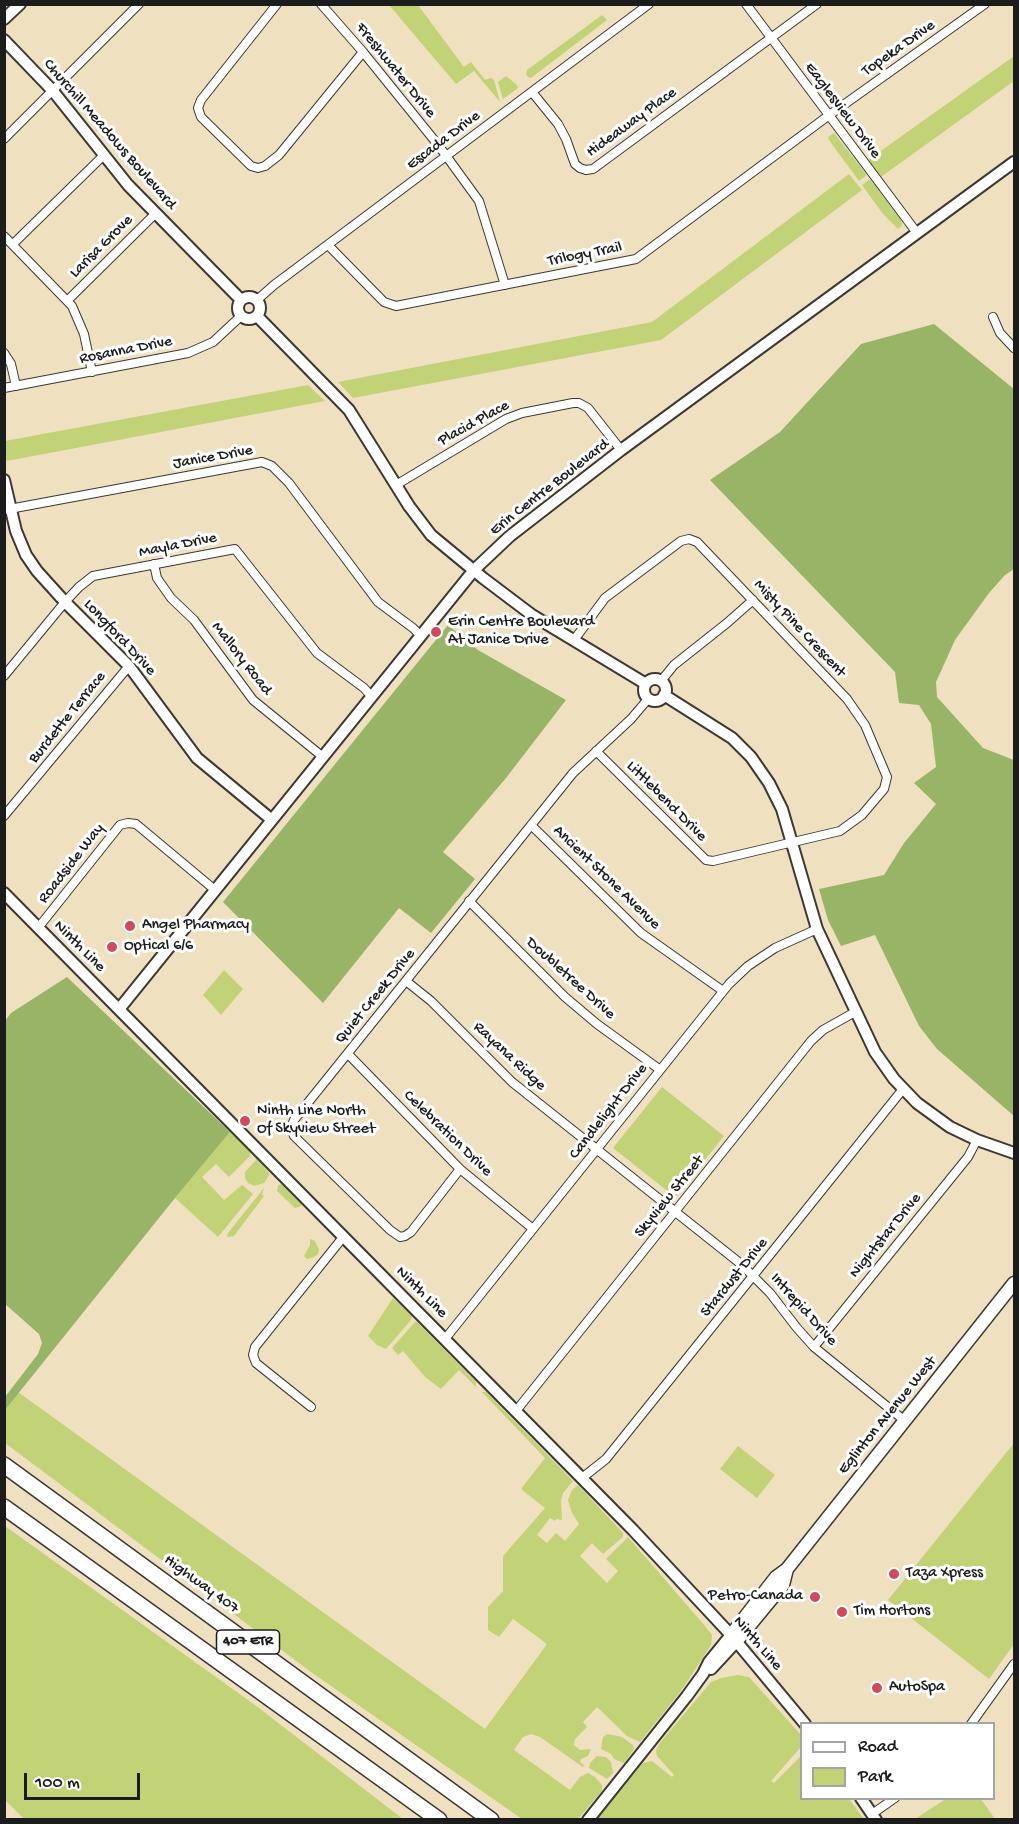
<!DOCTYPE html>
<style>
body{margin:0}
#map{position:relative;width:1019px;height:1824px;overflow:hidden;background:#efe0bf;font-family:"Gochi Hand",sans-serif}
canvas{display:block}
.frame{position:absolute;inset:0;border:6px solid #1c1c1c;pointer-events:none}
.legend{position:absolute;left:800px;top:1722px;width:195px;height:78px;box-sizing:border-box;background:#fff;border:2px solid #a4a4a4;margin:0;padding:8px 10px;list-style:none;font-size:18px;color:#1c1c1c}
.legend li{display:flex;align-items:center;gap:12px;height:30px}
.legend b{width:30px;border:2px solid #a4a4a4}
.scale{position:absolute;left:24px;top:1773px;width:116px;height:27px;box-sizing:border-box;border:3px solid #1c1c1c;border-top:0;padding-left:8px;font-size:18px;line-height:21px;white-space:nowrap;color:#1c1c1c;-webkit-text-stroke:4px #fff;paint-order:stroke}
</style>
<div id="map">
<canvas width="1019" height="1824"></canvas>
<div class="frame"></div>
<ul class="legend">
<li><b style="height:8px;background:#fff"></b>Road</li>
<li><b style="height:16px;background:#c1d376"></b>Park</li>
</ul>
<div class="scale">100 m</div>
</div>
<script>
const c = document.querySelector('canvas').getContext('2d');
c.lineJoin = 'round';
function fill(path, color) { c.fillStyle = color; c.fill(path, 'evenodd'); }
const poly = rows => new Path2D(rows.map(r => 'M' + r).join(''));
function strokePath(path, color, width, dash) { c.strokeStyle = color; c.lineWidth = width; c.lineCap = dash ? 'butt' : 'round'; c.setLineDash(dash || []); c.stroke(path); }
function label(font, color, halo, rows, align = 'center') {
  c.font = font + ' "Gochi Hand",sans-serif'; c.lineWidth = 6; c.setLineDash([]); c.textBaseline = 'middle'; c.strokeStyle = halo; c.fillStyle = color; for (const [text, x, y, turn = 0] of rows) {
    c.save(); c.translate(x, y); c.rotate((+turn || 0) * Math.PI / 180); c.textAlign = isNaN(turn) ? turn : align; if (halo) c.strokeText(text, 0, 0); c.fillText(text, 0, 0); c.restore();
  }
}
fill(poly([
 [389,5,418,5,464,67,471,62,485,80,491,78,494,80,500,102,474,71,456,84],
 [602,15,607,20,531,78,528,77,526,74,527,70],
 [1014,56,1014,81,881,177,868,160],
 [506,76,517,85,518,88,503,99,498,82],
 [834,133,867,175,859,181,829,140,828,137],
 [849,174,862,190,661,340,353,398,338,382,652,322],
 [870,179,901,220,902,226,898,229,883,214,862,185],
 [308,385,325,401,7,461,5,457,5,441],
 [224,970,243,989,221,1015,203,995],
 [662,1087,724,1136,675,1197,613,1148],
 [230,1132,250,1151,250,1156,229,1177,216,1164,202,1177,224,1200,242,1185,253,1194,218,1237,175,1198],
 [257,1159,270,1174,264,1183,254,1186,248,1183,245,1178,245,1172],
 [282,1184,302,1205,299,1207,295,1208,277,1191,278,1185],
 [264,1188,262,1195,264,1196,234,1236,227,1237,228,1233],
 [310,1239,315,1241,319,1250,318,1254,314,1257,307,1259,304,1256,310,1245],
 [393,1298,412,1316,411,1320,386,1349,377,1345,368,1336],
 [415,1322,417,1322,476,1382,476,1387,459,1370,441,1389,425,1377,403,1351,398,1355,392,1348],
 [18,1392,485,1729,547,1644,513,1619,499,1637,488,1630,488,1607,503,1591,503,1556,545,1508,521,1489,545,1458,482,1392,486,1392,573,1481,563,1493,561,1501,562,1520,556,1519,555,1521,550,1518,537,1535,547,1543,556,1533,565,1541,579,1524,572,1513,568,1500,572,1490,578,1485,623,1533,623,1537,603,1554,592,1543,580,1556,607,1583,618,1571,606,1559,628,1537,705,1626,712,1635,711,1645,681,1691,640,1742,627,1736,597,1707,583,1722,587,1727,575,1739,574,1745,580,1750,591,1749,588,1756,581,1759,580,1762,584,1765,583,1767,540,1737,531,1734,523,1737,514,1750,570,1790,580,1777,588,1773,595,1777,602,1785,602,1791,578,1819,522,1819,311,1672,5,1443,4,1410],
 [1014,1443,1014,1644,989,1679,888,1600],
 [738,1446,775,1475,757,1498,720,1469],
 [5,1526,255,1705,403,1819,24,1819,5,1800],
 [738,1675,749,1677,801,1735,801,1747,771,1781,774,1783,801,1756,802,1798,849,1799,864,1819,597,1819,643,1763,652,1761,672,1777,674,1775,657,1756,656,1751,659,1744,711,1682,721,1678],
 [608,1734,622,1737,633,1745,634,1749,624,1763,614,1759,611,1754,601,1749,603,1737],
 [597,1756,606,1757,611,1762,613,1773,607,1779,589,1768,590,1763],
 [947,1798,981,1799,995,1819,915,1819]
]), '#c1d376');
fill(poly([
 [934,324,1014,389,1014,569,1005,575,989,593,955,640,936,682,937,697,983,748,1014,760,1014,1116,937,1049,919,1026,875,935,841,946,828,920,819,889,884,875,904,843,936,804,914,783,936,767,931,724,919,705,899,703,895,672,710,480,780,432,861,344],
 [448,625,478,650,566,700,506,778,443,852,475,879,431,933,399,908,323,1003,223,902],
 [67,977,230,1132,175,1198,5,1410,5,1397,38,1354,42,1343,39,1334,5,1304,5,1021,11,1013]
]), '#98b567');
const street = poly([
 [277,4,201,100,198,108,201,117,251,166,258,168,265,166,279,155,363,52],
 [321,4,363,52,439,146,479,201,505,285],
 [746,4,917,233],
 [532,92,558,124,566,139,575,164,580,168,586,170,593,169,817,4],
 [4,139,139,4],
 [4,236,72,306,84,334,92,372],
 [13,244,104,155],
 [328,245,384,302,396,306,636,259,828,116,985,4],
 [68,300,156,213],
 [257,300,274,285,649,4],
 [993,317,1000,333,1014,348],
 [4,353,11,364,16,386],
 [4,388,188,353,213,342,241,316],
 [396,485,506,419,522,413,573,403,579,403,588,408,621,450],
 [4,510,262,462,272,466,289,483,378,602,413,628,421,636],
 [154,564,157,578,171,598,194,620,253,700,323,757],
 [574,640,605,598,681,541,689,539,697,542,847,699,865,725,887,777,884,789,862,815,840,831,713,861,706,860,596,751],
 [4,676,65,602,79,587,93,576,235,549,317,653,364,688,372,697],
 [661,681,674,665,727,623,753,600],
 [4,816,129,666],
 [531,825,641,933,723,991],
 [469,901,565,997,597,1024,659,1069],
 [38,928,120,825,128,823,136,824,215,890],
 [406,981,431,1001,512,1082,741,1264,770,1293,797,1328,814,1347,905,1421],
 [348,1054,460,1169,533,1229],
 [460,1169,411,1232,405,1236,400,1237,390,1230,294,1136,291,1128,294,1120,573,773,631,719,648,699],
 [445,1339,729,984,748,966,775,948,817,929],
 [814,1347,968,1157,977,1140],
 [311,1407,256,1363,253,1355,255,1347,344,1236],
 [516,1411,811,1041,823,1030,855,1012],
 [582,1478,606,1459,903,1089],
 [971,1724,1014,1664],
 [872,1814,895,1798]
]);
const secondary = poly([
 [4,19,20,4],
 [4,40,53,91,128,185,241,300],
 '238 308a11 11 0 1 1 22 0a11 11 0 1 1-22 0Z',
 [257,316,349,410,409,506,431,535,483,578,532,615,646,684],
 [4,480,16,531,26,555,37,571,65,602,129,666,197,758,272,820],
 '644 690a11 11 0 1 1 22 0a11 11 0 1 1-22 0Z',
 [664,695,732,738,751,757,769,783,782,809,817,929,875,1052,894,1079,917,1103,950,1127,977,1140,1014,1153],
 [4,893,633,1530,731,1635,805,1724],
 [120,1008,474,570,510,536,621,450,1014,162],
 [711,1669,736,1642],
 [861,1798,876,1820],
 [588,1820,687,1696,703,1674,709,1662,731,1635]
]);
const primary = poly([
 [731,1635,776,1577,787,1569,1014,1283],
 [736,1642,783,1585,787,1569]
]);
const highway = poly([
 [4,1465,491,1820],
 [4,1507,439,1820]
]);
strokePath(street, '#3c3934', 10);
strokePath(secondary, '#3c3934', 14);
strokePath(primary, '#3c3934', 15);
strokePath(highway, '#3c3934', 18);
strokePath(street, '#fff', 8);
strokePath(secondary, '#fff', 10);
strokePath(primary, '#fff', 12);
strokePath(highway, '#fff', 15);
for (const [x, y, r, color] of [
 [436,632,6,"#d1495b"],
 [130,926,6,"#d1495b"],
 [112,947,6,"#d1495b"],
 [245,1121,6,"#d1495b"],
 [894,1574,6,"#d1495b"],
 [815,1597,6,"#d1495b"],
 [842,1612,6,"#d1495b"],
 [877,1688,6,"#d1495b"]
]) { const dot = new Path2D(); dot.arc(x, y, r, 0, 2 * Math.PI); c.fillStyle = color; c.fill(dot); strokePath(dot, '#fff', 2); }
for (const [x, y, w] of [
 [248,1642,63]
]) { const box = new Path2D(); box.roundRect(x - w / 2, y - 12, w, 24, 4.5); c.fillStyle = '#fff'; c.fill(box); strokePath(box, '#1c1c1c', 1.5); }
label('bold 15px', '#1c1c1c', null, [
 ["407 ETR",248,1642]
]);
label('16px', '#1c1c1c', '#fff', [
 ["Topeka Drive",899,49,-35],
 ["Freshwater Drive",395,71,51],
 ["Eaglesview Drive",842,111,53],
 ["Hideaway Place",632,123,-36],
 ["Churchill Meadows Boulevard",109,135,49],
 ["Escada Drive",444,141,-37],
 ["Larisa Grove",102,247,-45],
 ["Trilogy Trail",585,255,-11],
 ["Rosanna Drive",126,351,-11],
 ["Placid Place",474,424,-29],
 ["Janice Drive",213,458,-10],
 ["Erin Centre Boulevard",550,488,-38],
 ["Mayla Drive",178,546,-11],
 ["Misty Pine Crescent",799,629,47],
 ["Longford Drive",119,638,47],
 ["Mallory Road",241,659,52],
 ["Burdette Terrace",68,718,-51],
 ["Littlebend Drive",666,802,45],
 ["Roadside Way",72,864,-52],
 ["Ancient Stone Avenue",606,878,44],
 ["Ninth Line",79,947,45],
 ["Doubletree Drive",570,979,42],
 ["Quiet Creek Drive",376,997,-51],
 ["Rayana Ridge",509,1057,43],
 ["Candlelight Drive",609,1112,-52],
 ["Celebration Drive",447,1134,44],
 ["Skyview Street",670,1197,-51],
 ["Nightstar Drive",886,1236,-51],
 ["Stardust Drive",735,1278,-51],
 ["Ninth Line",421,1293,45],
 ["Intrepid Drive",803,1310,48],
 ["Eglinton Avenue West",888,1416,-51],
 ["Highway 407",201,1585,36],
 ["Ninth Line",757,1644,49]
]);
label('16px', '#1c1c1c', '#fff', [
 ["Erin Centre Boulevard",448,623],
 ["At Janice Drive",448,641],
 ["Angel Pharmacy",142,926],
 ["Optical 6/6",124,947],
 ["Ninth Line North",257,1112],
 ["Of Skyview Street",257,1130],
 ["Taza Xpress",906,1574],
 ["Petro-Canada",803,1597,"right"],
 ["Tim Hortons",854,1612],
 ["AutoSpa",889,1688]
], 'left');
</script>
